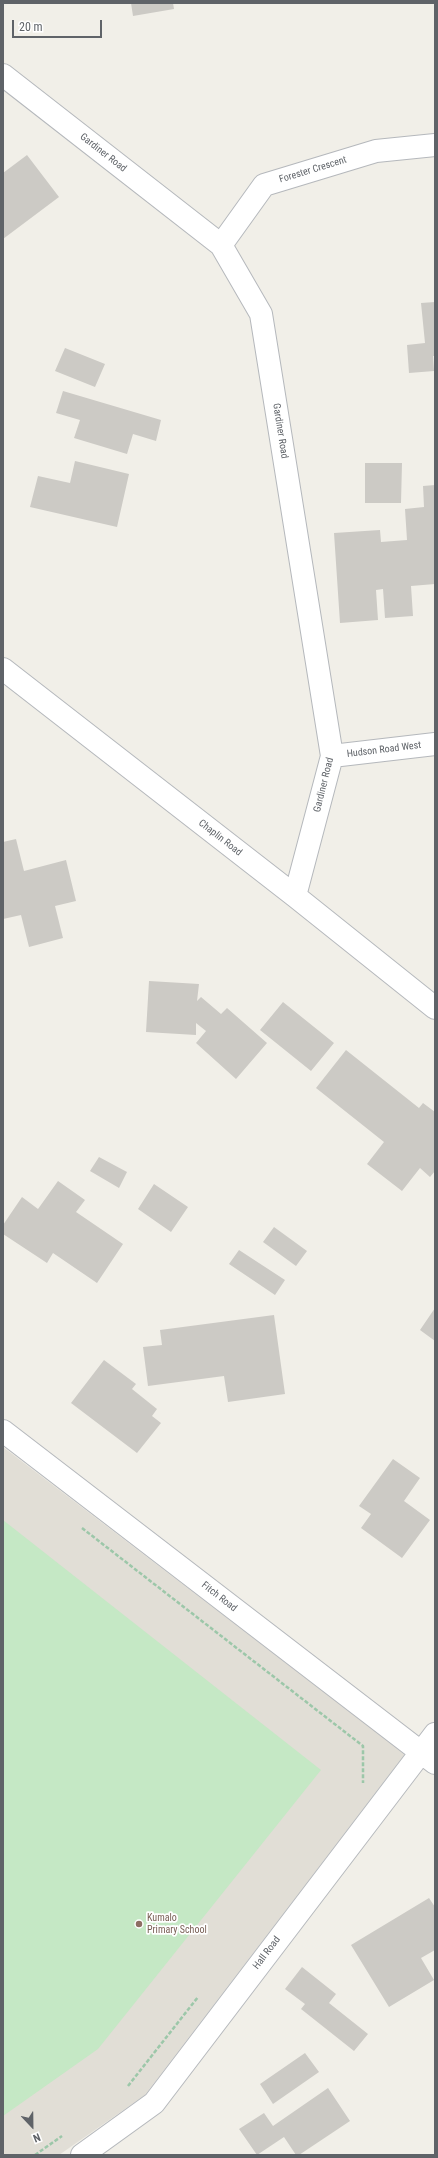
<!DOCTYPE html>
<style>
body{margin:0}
#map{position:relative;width:438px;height:2158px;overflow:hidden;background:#f1efe8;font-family:"Roboto Condensed",sans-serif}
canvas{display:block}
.frame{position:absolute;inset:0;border:4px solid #5f6368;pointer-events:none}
.north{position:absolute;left:12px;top:2106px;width:40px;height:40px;-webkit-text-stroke:3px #fff;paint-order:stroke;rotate:158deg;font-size:11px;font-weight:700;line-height:16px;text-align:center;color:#5f6368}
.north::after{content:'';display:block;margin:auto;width:14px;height:18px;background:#5f6368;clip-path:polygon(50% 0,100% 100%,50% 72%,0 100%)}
.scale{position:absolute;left:12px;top:20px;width:90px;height:18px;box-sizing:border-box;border:2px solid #5f6368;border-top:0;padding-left:5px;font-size:12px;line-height:14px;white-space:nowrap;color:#5f6368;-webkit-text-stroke:3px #fff;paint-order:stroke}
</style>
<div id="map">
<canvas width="438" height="2158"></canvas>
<div class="frame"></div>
<div class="north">N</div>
<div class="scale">20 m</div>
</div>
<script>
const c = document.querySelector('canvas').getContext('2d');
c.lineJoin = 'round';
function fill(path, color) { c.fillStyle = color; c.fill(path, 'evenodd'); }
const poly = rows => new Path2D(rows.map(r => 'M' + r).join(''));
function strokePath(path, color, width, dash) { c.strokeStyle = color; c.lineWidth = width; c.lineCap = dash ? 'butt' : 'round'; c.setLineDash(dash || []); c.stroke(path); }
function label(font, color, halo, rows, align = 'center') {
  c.font = font + ' "Roboto Condensed",sans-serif'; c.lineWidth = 3.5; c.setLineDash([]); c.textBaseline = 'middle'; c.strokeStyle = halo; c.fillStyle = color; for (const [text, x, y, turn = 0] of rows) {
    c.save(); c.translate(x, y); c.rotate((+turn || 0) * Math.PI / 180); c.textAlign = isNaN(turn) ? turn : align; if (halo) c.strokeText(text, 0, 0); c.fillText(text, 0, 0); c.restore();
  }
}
fill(poly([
 [3,1447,405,1754,145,2095,59,2155,3,2155]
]), '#e1ded6');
fill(poly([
 [3,1520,321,1770,98,2049,3,2116]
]), '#c5e8c5');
fill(poly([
 [131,3,173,3,174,9,133,16],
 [27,155,59,197,3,239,3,173],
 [435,302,435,356,433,356,434,371,409,373,407,345,425,343,421,303],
 [65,348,105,364,95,387,55,371],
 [63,391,161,420,156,441,133,434,127,454,74,438,80,420,56,413],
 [75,461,129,474,117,527,30,507,38,476,70,483],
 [365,463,402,463,401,503,365,503],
 [435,485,435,584,411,586,413,616,385,618,383,589,376,590,378,620,340,623,334,533,380,530,381,542,407,540,405,509,424,507,423,486],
 [16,839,24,871,66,860,76,901,55,906,63,938,29,947,21,915,3,919,3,842],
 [149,981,199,984,197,1001,201,997,221,1014,227,1008,267,1043,236,1079,196,1043,206,1031,196,1023,196,1035,146,1032],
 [283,1002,334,1043,311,1071,260,1030],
 [346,1050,419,1108,423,1103,435,1112,435,1171,430,1177,420,1168,402,1191,367,1164,384,1142,316,1088],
 [99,1157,127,1172,119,1188,90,1171],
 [58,1181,85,1200,76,1212,123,1244,97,1283,53,1253,47,1263,3,1234,3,1225,22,1197,38,1209],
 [154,1184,188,1207,171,1232,138,1209],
 [274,1227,307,1251,296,1266,263,1242],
 [239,1250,285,1280,275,1295,229,1264],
 [435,1308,435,1341,420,1330],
 [274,1315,285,1394,228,1402,224,1376,148,1386,143,1347,162,1345,160,1330],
 [104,1360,136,1384,132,1389,157,1409,152,1416,161,1423,137,1453,71,1403],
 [393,1459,420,1478,404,1501,430,1520,402,1558,361,1528,371,1514,359,1506],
 [429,1898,435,1907,435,1950,421,1958,434,1980,389,2007,351,1945],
 [302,1967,336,1994,329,2003,368,2034,354,2051,301,2009,305,2004,285,1989],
 [305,2053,319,2072,273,2104,260,2084],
 [328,2088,350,2121,299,2155,296,2155,284,2137,257,2155,239,2129,264,2113,273,2126]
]), '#cccac5');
const minor = poly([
 [3,75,221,245,261,314,332,756,295,896],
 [221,245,264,185,376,151,435,145],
 [3,669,295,896,435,1008],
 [332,756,435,744],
 [3,1431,435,1763],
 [82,2155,154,2103,435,1734]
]);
strokePath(minor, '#b5b8bc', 24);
strokePath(poly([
 [82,1528,363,1746,363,1783],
 [128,2086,198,1997],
 [35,2155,62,2136]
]), '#9cc7a9', 2.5, [4, 2]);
strokePath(minor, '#fff', 22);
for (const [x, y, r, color] of [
 [139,1924,4,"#8d6e63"]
]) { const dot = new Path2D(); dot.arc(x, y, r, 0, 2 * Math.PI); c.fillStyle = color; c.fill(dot); strokePath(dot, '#fff', 1.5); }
label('10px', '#5f6368', '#fff', [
 ["Gardiner Road",103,153,38],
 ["Forester Crescent",313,170,-17],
 ["Gardiner Road",280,431,81],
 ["Hudson Road West",384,750,-7],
 ["Gardiner Road",324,785,-76],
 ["Chaplin Road",220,838,38],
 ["Fitch Road",219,1597,38],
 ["Hall Road",267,1953,-53]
]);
label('10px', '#785e54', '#fff', [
 ["Kumalo",147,1918],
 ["Primary School",147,1930]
], 'left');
</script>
